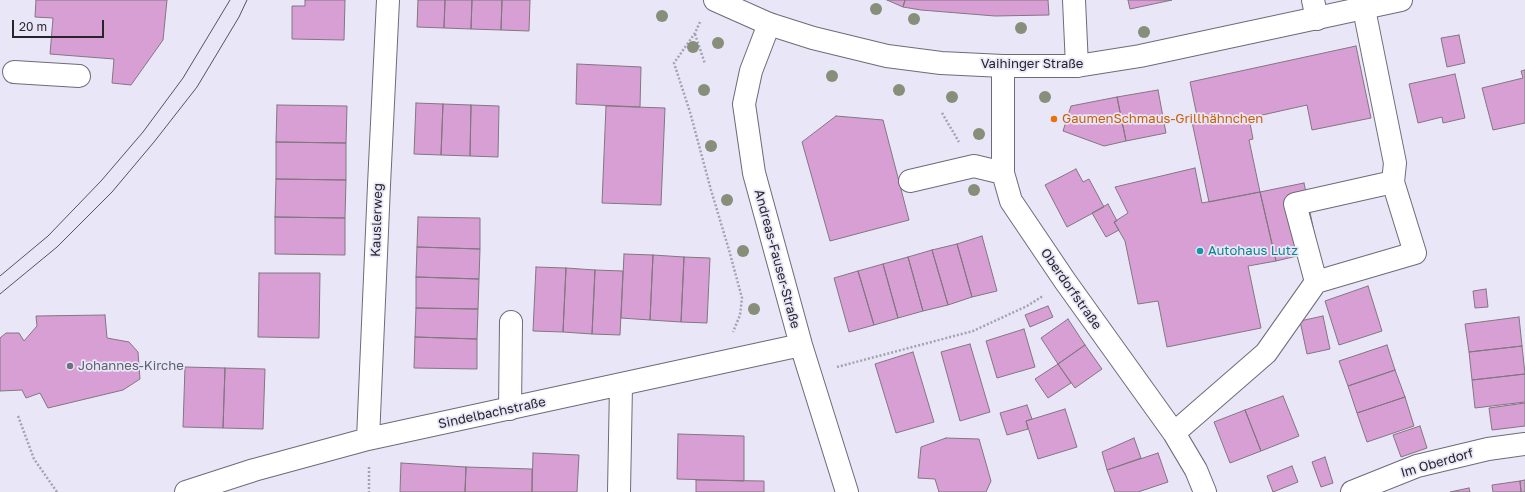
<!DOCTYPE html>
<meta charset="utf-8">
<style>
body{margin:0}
#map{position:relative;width:1525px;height:492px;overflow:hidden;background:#e9e7f7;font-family:"Golos Text",sans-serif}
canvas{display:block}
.scale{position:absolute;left:12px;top:20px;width:92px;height:18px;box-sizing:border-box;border:2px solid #26252b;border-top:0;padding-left:5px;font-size:12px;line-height:14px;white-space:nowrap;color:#26252b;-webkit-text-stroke:3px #e9e7f7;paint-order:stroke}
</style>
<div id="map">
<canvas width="1525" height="492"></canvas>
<div class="scale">20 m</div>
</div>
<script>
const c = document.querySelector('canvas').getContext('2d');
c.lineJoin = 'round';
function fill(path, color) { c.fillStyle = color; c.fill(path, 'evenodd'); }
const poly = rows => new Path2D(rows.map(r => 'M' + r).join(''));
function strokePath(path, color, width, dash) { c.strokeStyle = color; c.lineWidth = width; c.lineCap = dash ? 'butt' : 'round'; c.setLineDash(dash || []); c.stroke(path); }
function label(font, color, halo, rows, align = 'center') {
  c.font = font + ' "Golos Text",sans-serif'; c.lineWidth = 3.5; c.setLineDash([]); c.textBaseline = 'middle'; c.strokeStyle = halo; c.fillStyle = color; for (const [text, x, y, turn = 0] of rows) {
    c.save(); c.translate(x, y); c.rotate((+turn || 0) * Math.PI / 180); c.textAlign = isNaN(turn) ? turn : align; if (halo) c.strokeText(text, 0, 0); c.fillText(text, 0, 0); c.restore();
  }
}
const building = poly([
 [36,0,167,0,163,40,131,85,112,83,114,59,50,54,53,18,35,17,36,0],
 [305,0,345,0,344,40,292,39,292,6,305,6,305,0],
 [418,0,445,0,444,28,417,27,418,0],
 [445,0,472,0,471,29,444,28,445,0],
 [472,0,502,0,501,30,471,29,472,0],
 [502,0,530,0,529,31,501,30,502,0],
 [887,0,905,0,903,7,887,0],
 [905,0,1048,0,1049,15,995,16,921,10,903,7,905,0],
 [1128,0,1172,0,1130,9,1128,0],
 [1459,35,1465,63,1447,67,1441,38,1459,35],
 [1356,46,1371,118,1312,130,1307,105,1249,118,1253,139,1249,140,1260,192,1209,202,1192,122,1198,121,1190,82,1356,46],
 [577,64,641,67,640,107,576,104,577,64],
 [1525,70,1525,123,1493,130,1482,88,1523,78,1521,71,1525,70],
 [1455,74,1465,118,1443,123,1442,117,1418,123,1409,84,1455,74],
 [1158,90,1166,133,1126,141,1117,97,1158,90],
 [1117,97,1126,141,1104,146,1063,131,1071,106,1117,97],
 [416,103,443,104,441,155,414,154,416,103],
 [443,104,471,105,470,156,441,155,443,104],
 [277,105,347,106,346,143,276,142,277,105],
 [471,105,499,106,498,157,470,156,471,105],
 [606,106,665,108,661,205,602,203,606,106],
 [836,116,883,120,909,220,830,241,802,142,836,116],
 [276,142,346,143,346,180,276,179,276,142],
 [1195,168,1202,203,1260,192,1276,261,1248,266,1261,328,1167,347,1158,301,1138,304,1125,241,1114,222,1128,213,1115,187,1195,168],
 [1076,169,1083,182,1089,179,1104,207,1067,227,1045,185,1076,169],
 [276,179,346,180,345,218,275,217,276,179],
 [1304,183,1318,251,1276,261,1260,192,1304,183],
 [1108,204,1117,221,1114,222,1119,230,1106,237,1092,213,1108,204],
 [275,217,345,218,345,255,275,254,275,217],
 [418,217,480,218,480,249,417,247,418,217],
 [982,236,997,291,972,297,957,244,982,236],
 [957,244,972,297,948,305,932,250,957,244],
 [417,247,480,249,479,279,416,277,417,247],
 [932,250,948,305,923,311,908,257,932,250],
 [624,254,653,255,650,320,621,318,624,254],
 [653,255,684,257,681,322,650,320,653,255],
 [684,257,710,258,707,323,681,322,684,257],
 [908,257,923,311,898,318,883,264,908,257],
 [883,264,898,318,874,325,858,271,883,264],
 [536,267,566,268,563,332,533,331,536,267],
 [566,268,595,270,592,334,563,332,566,268],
 [595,270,623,271,620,335,592,334,595,270],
 [858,271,874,325,849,332,834,278,858,271],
 [259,273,320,273,319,338,258,337,259,273],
 [416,277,479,279,478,309,416,308,416,277],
 [1368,286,1382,331,1339,345,1325,301,1368,286],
 [1486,289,1488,307,1475,308,1473,291,1486,289],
 [1048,306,1053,317,1030,327,1025,315,1048,306],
 [416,308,478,309,477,339,415,337,416,308],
 [105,315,107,338,129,342,138,352,140,379,123,390,48,408,40,393,26,398,22,390,0,391,0,338,6,333,19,333,24,341,37,326,36,316,105,315],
 [1323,316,1330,349,1307,354,1300,321,1323,316],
 [1519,317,1522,346,1469,352,1465,324,1519,317],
 [1068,319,1085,345,1058,364,1041,338,1068,319],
 [1024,329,1035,367,997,378,986,341,1024,329],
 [415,337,477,339,477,369,414,368,415,337],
 [970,344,990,412,960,421,941,352,970,344],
 [1085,345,1102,369,1075,388,1058,364,1085,345],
 [1387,345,1395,370,1348,386,1339,361,1387,345],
 [1522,346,1525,374,1472,380,1469,352,1522,346],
 [913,352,934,422,896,433,875,364,913,352],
 [1058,364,1071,383,1048,398,1035,379,1058,364],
 [185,367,225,368,223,428,183,427,185,367],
 [225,368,265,369,263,429,223,428,225,368],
 [1395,370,1405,397,1357,413,1348,386,1395,370],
 [1525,374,1525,402,1475,408,1472,380,1525,374],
 [1283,396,1299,436,1261,451,1245,410,1283,396],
 [1405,397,1414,426,1367,442,1357,413,1405,397],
 [1525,403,1525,426,1492,430,1489,408,1525,403],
 [1027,405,1032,419,1026,421,1028,429,1007,435,1000,413,1027,405],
 [1065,409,1077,447,1038,459,1026,421,1065,409],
 [1245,410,1261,451,1230,463,1214,422,1245,410],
 [1420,426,1427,448,1401,457,1393,435,1420,426],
 [678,434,744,436,744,481,677,479,678,434],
 [946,438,979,439,991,481,986,492,939,492,935,479,918,478,921,447,946,438],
 [1134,438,1141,458,1107,470,1102,452,1134,438],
 [533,453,579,455,577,492,532,492,533,453],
 [1158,453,1168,482,1138,492,1115,492,1107,470,1158,453],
 [1325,457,1333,483,1321,487,1312,462,1325,457],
 [401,463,466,467,465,492,400,492,401,463],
 [1292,466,1298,482,1273,492,1267,476,1292,466],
 [466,467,532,469,532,492,465,492,466,467],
 [696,480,764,481,764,492,696,492,696,480],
 [1525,480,1525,492,1521,492,1520,481,1525,480],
 [1520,481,1521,492,1493,492,1492,485,1520,481],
 [1469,488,1470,492,1450,492,1469,488]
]);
fill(building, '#d89fd4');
strokePath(building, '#827681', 1);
const minor = poly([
 [1074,0,1077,66],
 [1313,0,1317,19],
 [769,24,751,71,744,104,754,173,801,345,847,492],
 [1003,66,1003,173,1011,201,1065,281,1174,433,1196,470,1205,492],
 [14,72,79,76],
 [910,181,974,166,1003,173],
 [1316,282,1295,204,1393,182],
 [510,409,511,322],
 [1174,433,1266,353,1316,282,1415,253,1393,182,1395,163,1364,9],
 [368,439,379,185,388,0],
 [186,492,254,470,368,439,801,345],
 [619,492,621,385],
 [1352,492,1417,466,1488,449,1525,444]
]);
const major = poly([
 [715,0,769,24,813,38,887,56,941,63,1003,66,1077,66,1140,56,1401,0]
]);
strokePath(minor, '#6d6b79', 24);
strokePath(major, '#6d6b79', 24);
strokePath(poly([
 [700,22,695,33,674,63,690,112,711,190,729,250,742,298,740,315,733,332],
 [695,34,705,64],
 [942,113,959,142],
 [837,367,973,331,1027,306,1043,296],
 [18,416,34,459,57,492],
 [369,467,369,492]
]), '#a4a2af', 2.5, [2, 2]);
strokePath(minor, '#fff', 22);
strokePath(major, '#fff', 22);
strokePath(poly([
 [0,276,48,236,101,181,143,132,183,78,230,0],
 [0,294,57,247,112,192,154,142,197,87,239,17,247,0]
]), '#55535c', 1);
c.fillStyle = '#878e7a';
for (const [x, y] of [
 [876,9],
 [662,16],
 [914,19],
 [1021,28],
 [1144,32],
 [718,43],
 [693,47],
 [832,76],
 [704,90],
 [899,90],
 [952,97],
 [1045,97],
 [979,134],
 [711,146],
 [974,190],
 [727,200],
 [743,251],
 [754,309]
]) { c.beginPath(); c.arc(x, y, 6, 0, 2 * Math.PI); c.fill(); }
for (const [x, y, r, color] of [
 [1054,119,4,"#e8710a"],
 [1200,251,4,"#0f9aa8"],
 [70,366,4,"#6b7280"]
]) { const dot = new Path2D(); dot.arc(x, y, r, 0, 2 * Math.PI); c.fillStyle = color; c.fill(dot); strokePath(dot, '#e9e7f7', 1.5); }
label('13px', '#26252b', '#e9e7f7', [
 ["Vaihinger Straße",1032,64],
 ["Kauslerweg",377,220,-88],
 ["Andreas-Fauser-Straße",777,259,75],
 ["Oberdorfstraße",1071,289,55],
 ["Sindelbachstraße",492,413,-12],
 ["Im Oberdorf",1437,463,-16]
]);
label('13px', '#c56008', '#e9e7f7', [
 ["GaumenSchmaus-Grillhähnchen",1062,119]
], 'left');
label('13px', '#0d838f', '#e9e7f7', [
 ["Autohaus Lutz",1208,251]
], 'left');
label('13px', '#5b616d', '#e9e7f7', [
 ["Johannes-Kirche",78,366]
], 'left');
</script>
